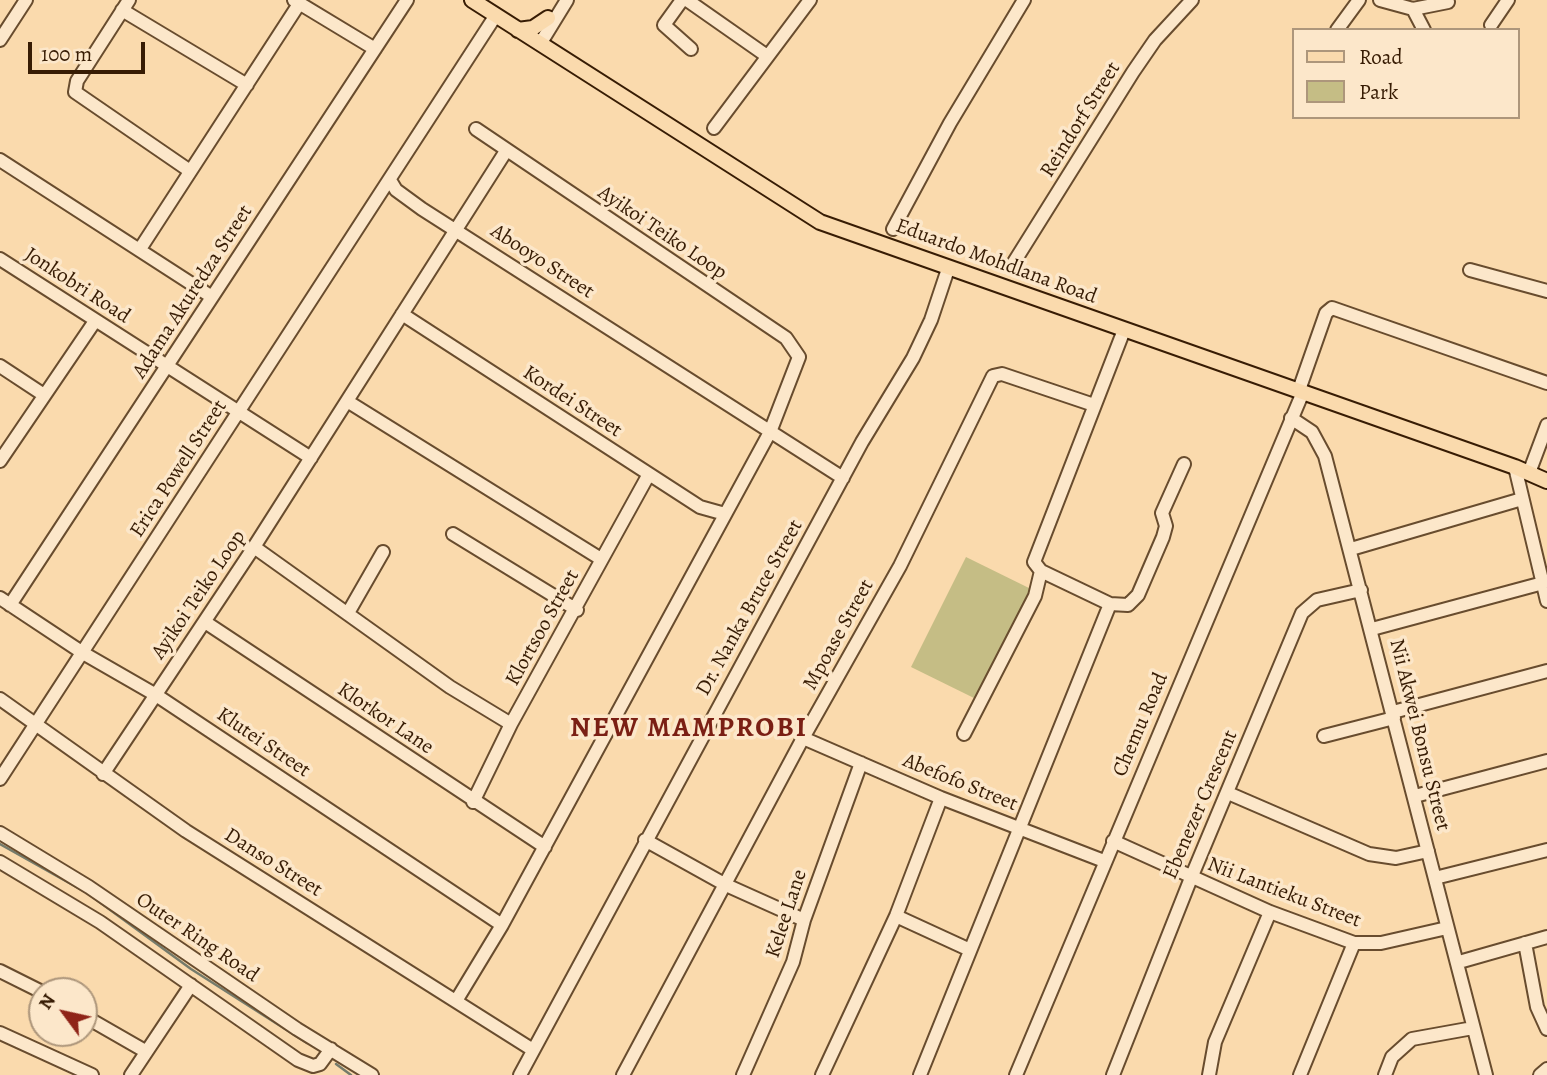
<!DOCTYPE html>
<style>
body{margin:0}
#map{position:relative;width:1547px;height:1075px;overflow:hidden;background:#fadaad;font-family:Alegreya,serif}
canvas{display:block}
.legend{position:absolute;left:1292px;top:28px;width:228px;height:91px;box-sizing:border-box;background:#fce7ca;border:2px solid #ad967b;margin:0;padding:9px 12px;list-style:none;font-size:21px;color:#371c04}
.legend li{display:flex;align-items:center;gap:14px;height:35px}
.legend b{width:35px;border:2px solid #ad967b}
.north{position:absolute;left:28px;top:977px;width:70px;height:70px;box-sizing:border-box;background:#fce7ca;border:2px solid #ad967b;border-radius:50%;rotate:303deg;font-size:19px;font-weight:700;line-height:28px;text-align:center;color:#371c04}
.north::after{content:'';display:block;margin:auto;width:24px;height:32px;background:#8f2418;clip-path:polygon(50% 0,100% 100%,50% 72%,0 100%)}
.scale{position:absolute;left:28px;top:42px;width:117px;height:32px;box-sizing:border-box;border:4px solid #371c04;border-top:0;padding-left:9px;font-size:21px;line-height:24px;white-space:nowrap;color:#371c04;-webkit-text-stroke:5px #fce7ca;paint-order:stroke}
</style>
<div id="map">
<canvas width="1547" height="1075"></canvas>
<ul class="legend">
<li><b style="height:9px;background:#fadaad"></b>Road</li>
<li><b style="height:19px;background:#c5bd85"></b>Park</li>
</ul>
<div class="north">N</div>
<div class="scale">100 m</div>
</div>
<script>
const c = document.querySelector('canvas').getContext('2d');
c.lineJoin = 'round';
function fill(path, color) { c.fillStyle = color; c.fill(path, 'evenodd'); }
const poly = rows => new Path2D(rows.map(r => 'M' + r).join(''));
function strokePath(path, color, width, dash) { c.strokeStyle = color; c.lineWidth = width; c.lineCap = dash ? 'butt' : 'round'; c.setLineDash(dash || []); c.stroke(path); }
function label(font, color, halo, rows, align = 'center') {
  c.font = font + ' Alegreya,serif'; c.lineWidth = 7; c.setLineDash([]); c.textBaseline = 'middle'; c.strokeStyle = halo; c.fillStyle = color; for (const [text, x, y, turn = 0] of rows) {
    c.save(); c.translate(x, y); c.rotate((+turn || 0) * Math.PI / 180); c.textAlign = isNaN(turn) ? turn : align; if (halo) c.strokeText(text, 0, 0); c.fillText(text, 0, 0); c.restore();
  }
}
fill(poly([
 [966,557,1033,590,978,700,911,667]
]), '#c5bd85');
strokePath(poly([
 [0,844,87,893,191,969,307,1043],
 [336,1064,351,1075]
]), '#757b6b', 2.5);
const minor = poly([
 [129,0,77,81,75,92,190,171],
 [294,0,375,49],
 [682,0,664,25,691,49],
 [687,0,767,56],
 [1380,0,1413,9,1448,2],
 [1413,9,1424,30],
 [122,10,247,85],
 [1491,25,1508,0],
 [1337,30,1359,0],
 [0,40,26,0],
 [540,44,567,0],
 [714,128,810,0],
 [0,160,212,297],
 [390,180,396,190,422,209,843,478],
 [893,229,950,123,1024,0],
 [140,249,299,4],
 [0,259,311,458],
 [1011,267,1133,72,1155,40,1192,0],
 [1470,270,1547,291],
 [402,314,700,507,725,514],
 [1124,330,1034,562,1041,571,1110,604,1128,605,1138,595,1163,537,1166,526,1162,513,1184,464],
 [0,366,44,395],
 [1299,390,1326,313,1332,308,1547,383],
 [347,401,601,559],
 [1291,418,1312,432,1325,456,1486,1075],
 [0,461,95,321],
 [1515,467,1547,601],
 [1529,473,1547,425],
 [453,534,577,610],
 [254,547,450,687,511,724],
 [1351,549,1522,499],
 [0,598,83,653,156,695,502,925],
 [10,605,407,0],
 [348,613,383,552],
 [205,622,545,847],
 [1372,629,1543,583],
 [0,699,186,831,533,1050],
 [1393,712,1547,671],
 [964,734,1035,596,1041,571],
 [1324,736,1394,718],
 [803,738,941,798,1104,861],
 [103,774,254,547,506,151],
 [0,779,496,15],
 [1228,793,1369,854,1396,858,1428,851],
 [1415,796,1547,761],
 [473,802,511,724,649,474],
 [0,833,89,887,297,1029,372,1075],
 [645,840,726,885,804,920],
 [1113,841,1270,912,1354,943,1381,943,1447,928],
 [0,862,100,922,298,1060,313,1066,320,1064,331,1049],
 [1435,878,1547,850],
 [896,916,970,950],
 [1525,943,1537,1007,1547,1029],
 [1459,962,1547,937],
 [0,971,42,992],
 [456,1001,502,925,770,432,799,357,786,338,476,129],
 [84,1016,145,1051],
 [0,1033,92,1075],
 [131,1075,191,985],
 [520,1075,862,442,913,358,931,320,948,269],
 [623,1075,803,738,900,566,993,376,1002,374,1094,405],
 [743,1075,793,962,804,920,861,763],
 [822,1075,896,916,941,798],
 [920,1075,1110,604],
 [1016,1075,1303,392],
 [1113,1075,1191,878,1302,613,1317,600,1361,590],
 [1209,1075,1215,1042,1270,912],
 [1300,1075,1354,943],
 [1385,1075,1392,1057,1412,1039,1473,1028],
 [1540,1075,1547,1069]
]);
const major = poly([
 [472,0,820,222,1515,467,1547,481],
 [518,30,533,28,548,18]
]);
strokePath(minor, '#684c2e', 16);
strokePath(major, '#371c04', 18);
strokePath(minor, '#fce7ca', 12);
strokePath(major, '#fadaad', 14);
label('21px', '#371c04', '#fce7ca', [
 ["Reindorf Street",1081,120,-58],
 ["Ayikoi Teiko Loop",662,233,34],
 ["Abooyo Street",542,262,33],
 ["Eduardo Mohdlana Road",996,262,20],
 ["Jonkobri Road",77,286,33],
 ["Adama Akuredza Street",193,292,-57],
 ["Kordei Street",572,402,33],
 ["Erica Powell Street",179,469,-57],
 ["Ayikoi Teiko Loop",199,595,-56],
 ["Dr. Nanka Bruce Street",750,608,-61],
 ["Klortsoo Street",543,628,-61],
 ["Mpoase Street",839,635,-61],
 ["Klorkor Lane",385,719,34],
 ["Chemu Road",1141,725,-67],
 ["Nii Akwei Bonsu Street",1419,735,76],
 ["Klutei Street",263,743,34],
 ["Abefofo Street",960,783,22],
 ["Ebenezer Crescent",1201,805,-67],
 ["Danso Street",273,863,32],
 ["Nii Lantieku Street",1284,893,21],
 ["Kelee Lane",787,914,-72],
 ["Outer Ring Road",197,938,34]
]);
c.letterSpacing = '2px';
label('bold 28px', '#7a1f14', '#fce7ca', [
 ["NEW MAMPROBI",689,729]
]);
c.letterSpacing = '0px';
</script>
